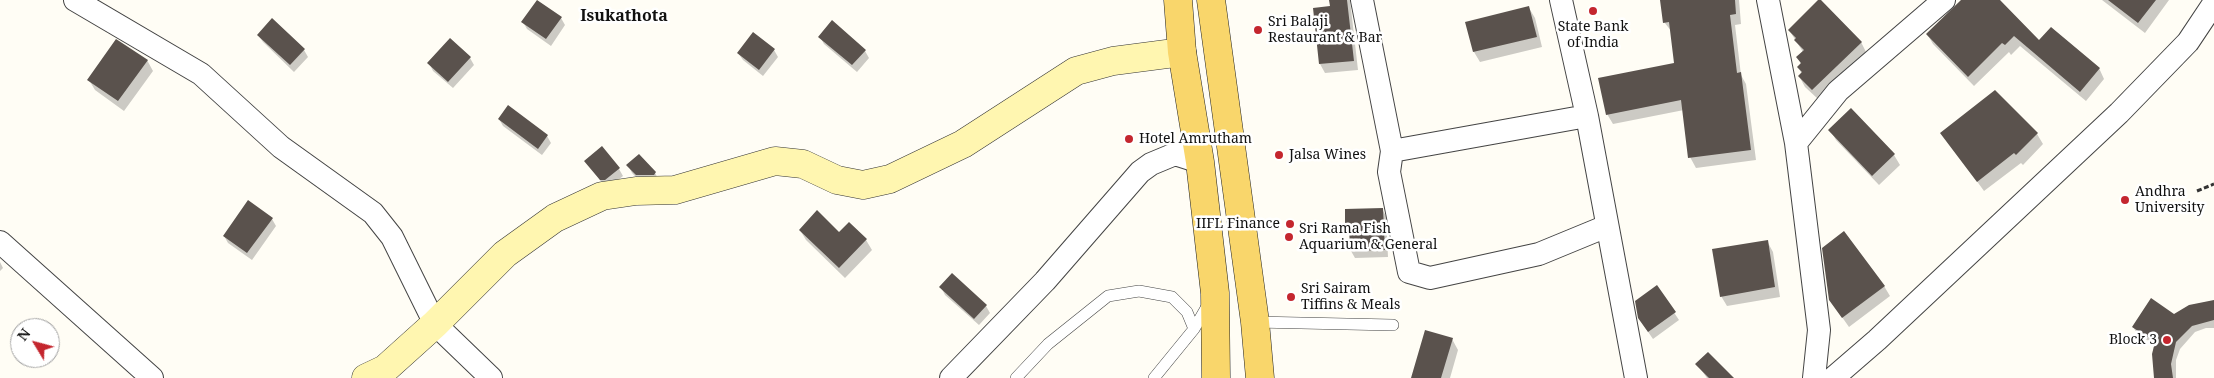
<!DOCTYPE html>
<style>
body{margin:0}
#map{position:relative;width:2214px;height:378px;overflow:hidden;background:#fffdf5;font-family:"Noto Serif",serif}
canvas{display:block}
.north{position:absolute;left:10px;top:318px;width:50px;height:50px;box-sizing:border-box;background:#fff;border:1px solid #a0a0a0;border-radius:50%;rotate:307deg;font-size:14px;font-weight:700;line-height:20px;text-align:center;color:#111}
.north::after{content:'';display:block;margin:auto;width:18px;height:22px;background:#c4262e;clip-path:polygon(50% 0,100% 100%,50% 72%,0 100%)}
</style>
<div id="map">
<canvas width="2214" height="378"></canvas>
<div class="north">N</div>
</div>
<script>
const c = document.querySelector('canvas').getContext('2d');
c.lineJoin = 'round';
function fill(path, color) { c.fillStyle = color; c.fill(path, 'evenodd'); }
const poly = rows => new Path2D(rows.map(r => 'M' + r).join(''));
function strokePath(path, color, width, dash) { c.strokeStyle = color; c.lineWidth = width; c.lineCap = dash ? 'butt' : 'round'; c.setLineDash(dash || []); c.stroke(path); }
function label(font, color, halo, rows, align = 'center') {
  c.font = font + ' "Noto Serif",serif'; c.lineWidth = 5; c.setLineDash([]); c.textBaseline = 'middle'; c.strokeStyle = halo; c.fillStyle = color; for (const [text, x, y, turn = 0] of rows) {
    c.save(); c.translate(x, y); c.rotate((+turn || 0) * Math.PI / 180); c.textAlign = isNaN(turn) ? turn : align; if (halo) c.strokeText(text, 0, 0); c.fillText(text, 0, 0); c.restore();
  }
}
fill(poly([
 [1330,0,1350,0,1358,70,1325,73,1320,64,1315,9,1331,7],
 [1662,0,1739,0,1741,24,1735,25,1741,75,1746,84,1756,160,1696,168,1690,157,1684,110,1613,124,1607,114,1675,64,1672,32,1664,22],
 [1963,0,1999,0,2040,42,2099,68,2104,79,2086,101,2020,46,2011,55,2009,52,1974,86,1933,44,1927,34],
 [2102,0,2169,0,2145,33],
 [1529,8,1535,18,1542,47,1480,62,1474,52,1467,23],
 [561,18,565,25,551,46,527,29,523,22],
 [1789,30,1861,42,1866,52,1818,99,1805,87,1799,76,1802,74,1798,67,1801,64,1798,58,1803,52],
 [258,35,304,50,308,57,294,72,263,42],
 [820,37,865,51,869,58,857,72,824,44],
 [774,50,778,57,763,76,743,60,738,53],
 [470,58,474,65,453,88,433,71,429,63],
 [147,60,153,71,124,111,95,90,89,80],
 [1995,92,2037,134,2043,144,2023,165,2021,163,1984,191,1942,133],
 [1851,110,1894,155,1900,165,1879,185,1836,140,1830,130],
 [499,119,547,136,551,143,542,155,503,126],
 [639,155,655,173,659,180,641,182,632,173,628,165],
 [586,161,619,169,623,176,609,187,605,187],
 [1382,209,1386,216,1388,257,1355,258,1351,251,1351,233,1346,225],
 [272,219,276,226,252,260,228,243,224,236],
 [800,230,839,234,866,240,872,250,845,278,806,240],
 [1767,241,1773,252,1780,297,1727,306,1721,296],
 [0,262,3,268,0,271],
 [1884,286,1890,296,1849,327,1830,300],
 [941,287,986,306,990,313,979,325,945,295],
 [1657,287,1679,320,1653,339,1644,326],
 [2214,301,2214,328,2206,328,2195,332,2180,349,2176,360,2176,378,2155,378,2153,354,2156,346,2137,333,2133,327,2174,315,2189,306],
 [1452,339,1458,350,1450,378,1413,378],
 [1697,364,1732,378,1707,378]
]), '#0003');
fill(poly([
 [537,0,562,17,546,39,521,22],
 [1329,0,1347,0,1354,61,1319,64,1313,8,1330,6],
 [1660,0,1735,0,1736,14,1730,15,1737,73,1741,72,1751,150,1688,158,1681,100,1606,115,1598,78,1674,63,1669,22,1663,23],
 [1818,0,1821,0,1862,42,1812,90,1798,76,1802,72,1797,67,1801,63,1796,57,1804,50,1794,40,1796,38,1788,30],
 [1961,0,2000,0,2039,40,2051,27,2100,68,2080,92,2014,36,2005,45,2002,43,1968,77,1926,34],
 [2108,0,2156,0,2138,23],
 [1529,6,1537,37,1473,52,1465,22],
 [272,18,305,49,290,65,257,35],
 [832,20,866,50,852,65,818,37],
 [753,32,775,49,759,70,737,53],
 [450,38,471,57,448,82,427,63],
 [116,39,148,60,118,101,87,80],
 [1995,90,2038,133,2016,155,2014,153,1977,182,1940,133],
 [508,105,548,135,538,149,498,119],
 [1851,108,1895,154,1872,176,1828,130],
 [602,146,620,168,605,180,600,180,584,161],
 [639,154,656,172,654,175,636,175,626,165],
 [248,200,273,218,247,253,223,236],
 [1383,208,1385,250,1350,251,1349,225,1345,226,1345,209],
 [817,210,839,232,849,222,867,239,839,268,799,230],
 [1844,231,1885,286,1842,318,1829,300,1822,248],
 [1768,240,1775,287,1720,297,1712,249],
 [952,273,987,305,974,319,939,287],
 [1657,285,1676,312,1648,332,1638,318,1635,301],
 [2151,298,2174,314,2189,305,2214,300,2214,320,2192,326,2176,342,2171,364,2173,378,2154,378,2152,354,2155,342,2132,327],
 [1425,330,1453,338,1441,378,1411,378],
 [1708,352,1734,378,1709,378,1695,364]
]), '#5a524d');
const lane = poly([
 [1255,322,1393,325],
 [1016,378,1048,344,1108,296,1139,291,1172,297,1187,312,1194,329],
 [1154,378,1194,329,1209,303]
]);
const street = poly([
 [75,0,201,74,281,147,373,213,392,237,435,324,491,378],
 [1362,0,1392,151,1389,172,1409,272,1430,278,1539,254,1607,226],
 [1561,0,1587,116,1636,378],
 [1768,0,1796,143],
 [1392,151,1587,116],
 [0,242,152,378],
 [951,378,1045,281,1140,172,1151,164,1175,154,1200,162],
 [1814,378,1819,330,1796,143,1838,91,1944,0],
 [1833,378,1877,340,2119,113,2188,42,2214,3]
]);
const secondary = poly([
 [366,378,385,369,435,324,505,254,555,218,602,196,636,191,675,190,775,161,803,164,837,180,863,185,890,179,963,144,1076,71,1113,61,1182,52]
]);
const primary = poly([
 [1178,0,1182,52,1200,162,1215,293,1216,378],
 [1211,0,1255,322,1260,378]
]);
strokePath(lane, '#444', 12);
strokePath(street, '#444', 24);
strokePath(secondary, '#333', 29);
strokePath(primary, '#222', 29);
strokePath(poly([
 [2197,191,2214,184]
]), '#333', 3, [5, 2.5]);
strokePath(lane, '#fff', 11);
strokePath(street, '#fff', 22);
strokePath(secondary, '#fff6b0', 28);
strokePath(primary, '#f9d66b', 28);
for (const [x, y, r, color] of [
 [1593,11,5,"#c4262e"],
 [1258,30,5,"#c4262e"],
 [1129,139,5,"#c4262e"],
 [1279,155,5,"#c4262e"],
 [2125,200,5,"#c4262e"],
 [1290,224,5,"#c4262e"],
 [1289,237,5,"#c4262e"],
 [1291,297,5,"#c4262e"],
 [2167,340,5,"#c4262e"]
]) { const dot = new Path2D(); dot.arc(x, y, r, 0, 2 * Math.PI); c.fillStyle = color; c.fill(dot); strokePath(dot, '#fff', 2); }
label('14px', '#111', '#fff', [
 ["Sri Balaji",1268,22],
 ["Restaurant & Bar",1268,38],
 ["State Bank",1593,27,"center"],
 ["of India",1593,43,"center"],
 ["Hotel Amrutham",1139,139],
 ["Jalsa Wines",1289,155],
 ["Andhra",2135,192],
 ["University",2135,208],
 ["IIFL Finance",1280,224,"right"],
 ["Sri Rama Fish",1299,229],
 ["Aquarium & General",1299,245],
 ["Sri Sairam",1301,289],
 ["Tiffins & Meals",1301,305],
 ["Block 3",2157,340,"right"]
], 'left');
label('bold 16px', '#111', '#fff', [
 ["Isukathota",624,16]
]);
</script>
